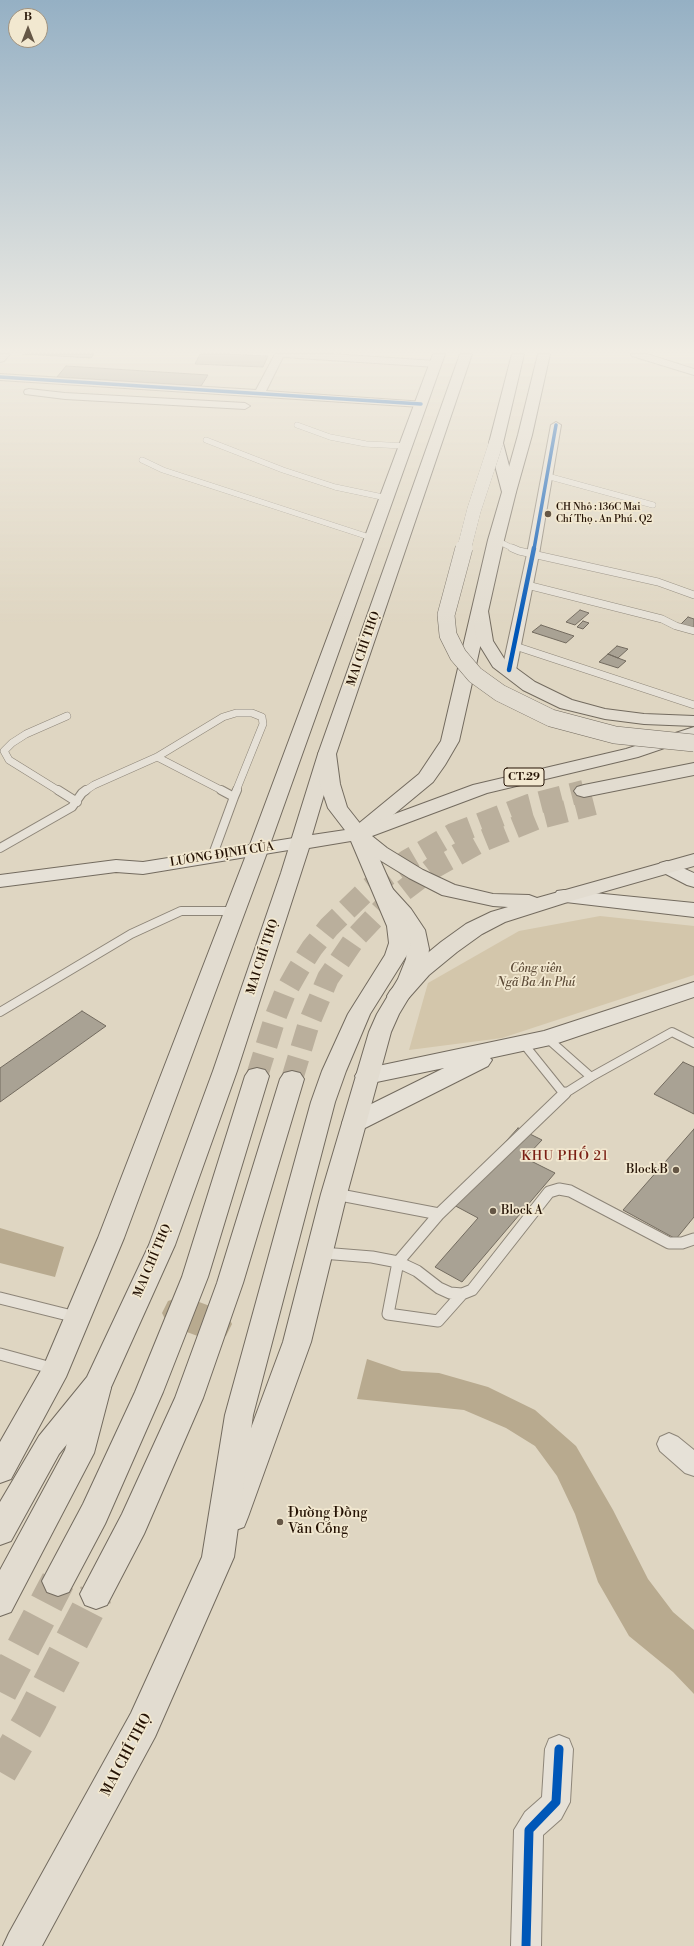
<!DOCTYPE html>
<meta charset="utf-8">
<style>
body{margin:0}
#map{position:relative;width:694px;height:1946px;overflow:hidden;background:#dfd6c2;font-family:"Libre Bodoni",serif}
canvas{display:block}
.north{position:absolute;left:8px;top:8px;width:40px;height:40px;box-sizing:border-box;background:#f2e8d0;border:1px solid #a0927e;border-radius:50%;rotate:0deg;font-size:11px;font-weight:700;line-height:16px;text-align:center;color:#241204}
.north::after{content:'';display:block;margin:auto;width:14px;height:18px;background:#655746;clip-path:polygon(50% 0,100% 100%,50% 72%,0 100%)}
</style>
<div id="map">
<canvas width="694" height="1946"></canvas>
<div class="north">B</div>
</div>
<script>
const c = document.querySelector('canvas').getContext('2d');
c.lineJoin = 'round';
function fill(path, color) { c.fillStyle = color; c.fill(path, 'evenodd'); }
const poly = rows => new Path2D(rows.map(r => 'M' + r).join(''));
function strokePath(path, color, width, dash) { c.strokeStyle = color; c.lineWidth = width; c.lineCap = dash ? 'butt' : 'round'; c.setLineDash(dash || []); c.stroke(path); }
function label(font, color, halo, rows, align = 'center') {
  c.font = font + ' "Libre Bodoni",serif'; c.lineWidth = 3.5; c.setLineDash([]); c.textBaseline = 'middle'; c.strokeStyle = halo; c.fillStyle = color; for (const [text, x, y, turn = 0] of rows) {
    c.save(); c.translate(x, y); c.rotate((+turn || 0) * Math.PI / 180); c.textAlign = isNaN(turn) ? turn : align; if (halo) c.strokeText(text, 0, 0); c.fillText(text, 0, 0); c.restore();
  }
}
fill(poly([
 [600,916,694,926,694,975,502,1038,409,1050,428,983,519,931]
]), '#d3c6ab');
fill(poly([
 [0,1228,64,1247,55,1277,0,1263],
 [367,1359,402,1371,439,1373,488,1387,535,1410,576,1446,613,1510,648,1579,673,1612,694,1630,694,1694,673,1672,629,1636,598,1582,575,1514,557,1476,535,1446,506,1428,464,1410,357,1399]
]), '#b8aa8f');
fill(poly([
 [183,1296,226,1312,232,1324,226,1336,211,1341,168,1325,162,1313,168,1301,183,1296]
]), '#b8aa8f');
const building = poly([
 [23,354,94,354,91,358,23,354],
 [200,354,226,354,268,356,263,367,195,364,200,354],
 [66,366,208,375,201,386,57,377,66,366],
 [580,610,589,613,575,625,566,622,580,610],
 [688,617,694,619,694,628,680,625,688,617],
 [583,621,589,623,583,629,577,627,583,621],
 [541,625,574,636,566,643,532,632,541,625],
 [617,646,628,649,618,658,608,654,617,646],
 [608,654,618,658,626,661,618,668,599,662,608,654],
 [82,1011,106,1026,0,1102,0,1068,82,1011],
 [683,1062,694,1067,694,1114,654,1094,683,1062],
 [518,1128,542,1140,525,1158,555,1173,462,1282,435,1267,478,1218,450,1203,518,1128],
 [694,1129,694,1217,676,1239,623,1210,694,1129]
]);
fill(building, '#a9a294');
strokePath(building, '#736b5f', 1);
strokePath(poly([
 [257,1076,275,1018,285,993,298,970,312,948,329,927,367,890,408,860,453,834,529,805,584,791],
 [292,1079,309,1023,328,978,356,937,390,901,433,868,482,841,536,819,594,804]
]), '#baaf9c', 22, [22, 10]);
strokePath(poly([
 [0,1692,58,1581],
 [0,1772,30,1721,96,1594]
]), '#baaf9c', 34, [34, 16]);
const serviceFar3 = poly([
 [297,425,330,437,366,444,406,446],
 [206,440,283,470,335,487,387,498],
 [142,460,163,470,372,538],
 [547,476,653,505],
 [496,540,514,549]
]);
const serviceFar2 = poly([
 [512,548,519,551,658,582,694,595],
 [527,585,662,619,676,626,694,631],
 [515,646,694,705],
 [157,757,223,791],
 [59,791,9,760,4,751,12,743,26,734,67,716],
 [85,791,94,785,157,757,223,717,236,713,252,713,262,717,263,724,236,791]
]);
const serviceFar1 = poly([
 [58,790,77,802],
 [234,797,237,790],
 [0,848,72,807,82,793,86,790],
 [212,857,234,797,221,790],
 [0,1012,131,934,181,911,234,911],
 [547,1038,591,1077],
 [523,1043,564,1094],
 [564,1094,591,1077,672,1032,694,1043]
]);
const service = poly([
 [335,1194,439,1214],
 [322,1253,372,1257,398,1262,417,1271,439,1288,450,1293,462,1294,472,1290,549,1192,559,1189,570,1191,669,1243,682,1243,694,1239],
 [462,1294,438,1321,388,1314,398,1262,439,1214,565,1093],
 [0,1298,76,1317],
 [0,1354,55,1369]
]);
const minor = poly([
 [0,354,10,354,4,361,0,362,0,354],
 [275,354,331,354,436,361,441,364,436,367,283,357,266,391,425,402,426,404,421,407,0,380,0,374,256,390,275,354],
 [631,354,647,354,694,369,694,375,632,356,631,354],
 [29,389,65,393,245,403,250,406,245,409,65,399,25,394,24,392,25,390,29,389],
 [556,422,561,425,539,554,516,670,514,673,509,674,504,673,502,670,527,554,551,425,556,422],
 [669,1433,678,1437,694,1450,694,1476,685,1473,660,1451,657,1444,660,1437,669,1433],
 [559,1735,569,1739,573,1749,570,1802,561,1819,543,1835,541,1946,511,1946,514,1830,525,1812,542,1797,545,1749,549,1739,559,1735]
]);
const secondary = poly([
 [300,837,307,839,310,843,307,847,143,874,116,872,0,887,0,875,116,860,143,862,300,837],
 [667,861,694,873,694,887,687,885,660,871,657,867,660,863,667,861],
 [564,890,694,903,694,917,557,901,554,896,557,891,564,890],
 [694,982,694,997,555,1044,490,1058,492,1060,488,1066,363,1129,354,1132,345,1129,342,1123,345,1117,444,1068,367,1084,359,1082,355,1076,359,1070,544,1031,694,982]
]);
const primary = poly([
 [433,354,445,354,268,850,124,1238,66,1377,11,1479,0,1483,0,1442,44,1365,98,1238,248,850,433,354],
 [538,354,550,354,532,435,516,492,514,495,509,496,504,495,502,492,518,435,538,354],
 [384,886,391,887,411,909,425,930,429,949,428,959,420,979,399,1014,391,1032,347,1194,311,1342,248,1517,244,1527,233,1531,222,1527,218,1517,283,1342,321,1194,369,1032,377,1014,398,979,406,959,407,949,403,930,396,918,374,892,377,887,384,886],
 [97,1376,107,1379,111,1388,94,1453,11,1612,0,1616,0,1570,65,1450,83,1388,87,1379,97,1376]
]);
const trunk = poly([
 [460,354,472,354,336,754,312,835,352,829,419,774,441,741,488,540,502,492,489,443,512,354,524,354,503,443,516,492,504,540,459,741,445,765,433,782,369,835,409,926,411,943,407,955,370,1014,346,1071,335,1102,253,1415,234,1557,155,1737,42,1946,3,1946,9,1933,131,1713,202,1557,225,1415,311,1102,322,1071,348,1014,385,955,389,943,387,926,351,841,309,848,237,1071,175,1245,108,1394,59,1454,11,1541,0,1545,0,1502,39,1436,87,1377,149,1245,213,1071,281,873,318,754,460,354]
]);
const motorway = poly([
 [480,606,486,608,488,611,493,641,505,660,535,682,572,700,605,709,644,714,694,716,694,726,644,724,605,719,560,708,523,690,493,667,477,641,472,611,474,608,480,606],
 [694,727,694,738,638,757,487,793,372,836,387,848,423,870,455,885,493,894,529,895,537,898,694,854,694,866,571,901,505,922,482,934,457,952,429,975,406,1001,398,1003,390,1001,387,996,390,991,413,965,441,942,466,924,491,912,508,907,493,906,442,895,409,878,373,856,351,838,328,808,320,784,318,754,320,750,327,748,334,750,336,754,340,784,347,807,362,826,473,785,626,749,694,727],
 [694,763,694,775,584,797,577,795,574,791,577,787,584,785,694,763],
 [257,1068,265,1070,269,1076,208,1277,163,1392,105,1524,69,1592,58,1596,47,1592,42,1581,83,1504,135,1392,182,1277,245,1076,249,1070,257,1068],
 [292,1071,300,1073,304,1079,243,1283,203,1398,144,1534,107,1605,96,1609,85,1605,80,1594,122,1514,175,1398,217,1283,280,1079,284,1073,292,1071]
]);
strokePath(serviceFar3, '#8d8578', 6);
strokePath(serviceFar2, '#8d8578', 8);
strokePath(serviceFar1, '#8d8578', 10);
strokePath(service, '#8d8578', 13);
strokePath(minor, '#8d8578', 2);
strokePath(secondary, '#736b5f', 2);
strokePath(primary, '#736b5f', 2);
strokePath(trunk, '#736b5f', 2);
strokePath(motorway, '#736b5f', 2);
strokePath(serviceFar3, '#e6e1d7', 5.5);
strokePath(serviceFar2, '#e6e1d7', 7);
strokePath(serviceFar1, '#e6e1d7', 8);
strokePath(service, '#e6e1d7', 11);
fill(minor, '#e6e1d7');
fill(secondary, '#e6e1d7');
fill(primary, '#e2dcd0');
fill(trunk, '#e2dcd0');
fill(motorway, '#e2dcd0');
const motorwayBridgeFar1 = poly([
 [464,549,474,510,496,443]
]);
const motorwayBridge = poly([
 [464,548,446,615,448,635,458,655,475,675,500,693,551,718,615,735,694,743]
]);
strokePath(motorwayBridgeFar1, '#736b5f', 14, []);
strokePath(motorwayBridge, '#736b5f', 18, []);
strokePath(motorwayBridgeFar1, '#e2dcd0', 14);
strokePath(motorwayBridge, '#e2dcd0', 17);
strokePath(poly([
 [0,377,421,404],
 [534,549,556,425]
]), '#0057b8', 3.5);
strokePath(poly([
 [509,670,534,548]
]), '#0057b8', 4.5);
strokePath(poly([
 [526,1946,529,1830,556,1802,559,1749]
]), '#0057b8', 9);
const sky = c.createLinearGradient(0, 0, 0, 627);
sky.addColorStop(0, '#95b0c4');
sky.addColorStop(0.56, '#f1ede4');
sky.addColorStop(1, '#f1ede400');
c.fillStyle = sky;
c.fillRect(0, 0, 694, 627);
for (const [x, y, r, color] of [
 [548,514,4,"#655746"],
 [676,1170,4,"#655746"],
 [493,1211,4,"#655746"],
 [280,1522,4,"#655746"]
]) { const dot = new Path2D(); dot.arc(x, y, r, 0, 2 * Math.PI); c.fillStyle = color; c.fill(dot); strokePath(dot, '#f2e8d0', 1.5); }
label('10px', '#241204', '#f2e8d0', [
 ["CH Nhỏ : 136C Mai",556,508],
 ["Chí Thọ . An Phú . Q2",556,520]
], 'left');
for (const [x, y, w] of [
 [524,777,40]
]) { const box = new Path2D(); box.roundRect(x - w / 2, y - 9, w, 18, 3); c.fillStyle = '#f2e8d0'; c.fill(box); strokePath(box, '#241204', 1); }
label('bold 11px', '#241204', null, [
 ["CT.29",524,777]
]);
label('12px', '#241204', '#f2e8d0', [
 ["MAI CHÍ THỌ",364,649,-71],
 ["LƯƠNG ĐỊNH CỦA",222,855,-9],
 ["MAI CHÍ THỌ",263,957,-72],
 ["MAI CHÍ THỌ",153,1261,-67]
]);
label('italic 12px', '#5e4c38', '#f2e8d0', [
 ["Công viên",536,969],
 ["Ngã Ba An Phú",536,983]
]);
label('12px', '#241204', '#f2e8d0', [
 ["Block B",668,1170],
 ["Block A",501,1211,"left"]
], 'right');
c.letterSpacing = '1px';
label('13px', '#7a1f14', '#f2e8d0', [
 ["KHU PHỐ 21",565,1157]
]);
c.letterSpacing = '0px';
label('14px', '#241204', '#f2e8d0', [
 ["Đường Đồng",288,1514],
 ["Văn Cống",288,1530]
], 'left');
label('14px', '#241204', '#f2e8d0', [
 ["MAI CHÍ THỌ",127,1755,-62]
]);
</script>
